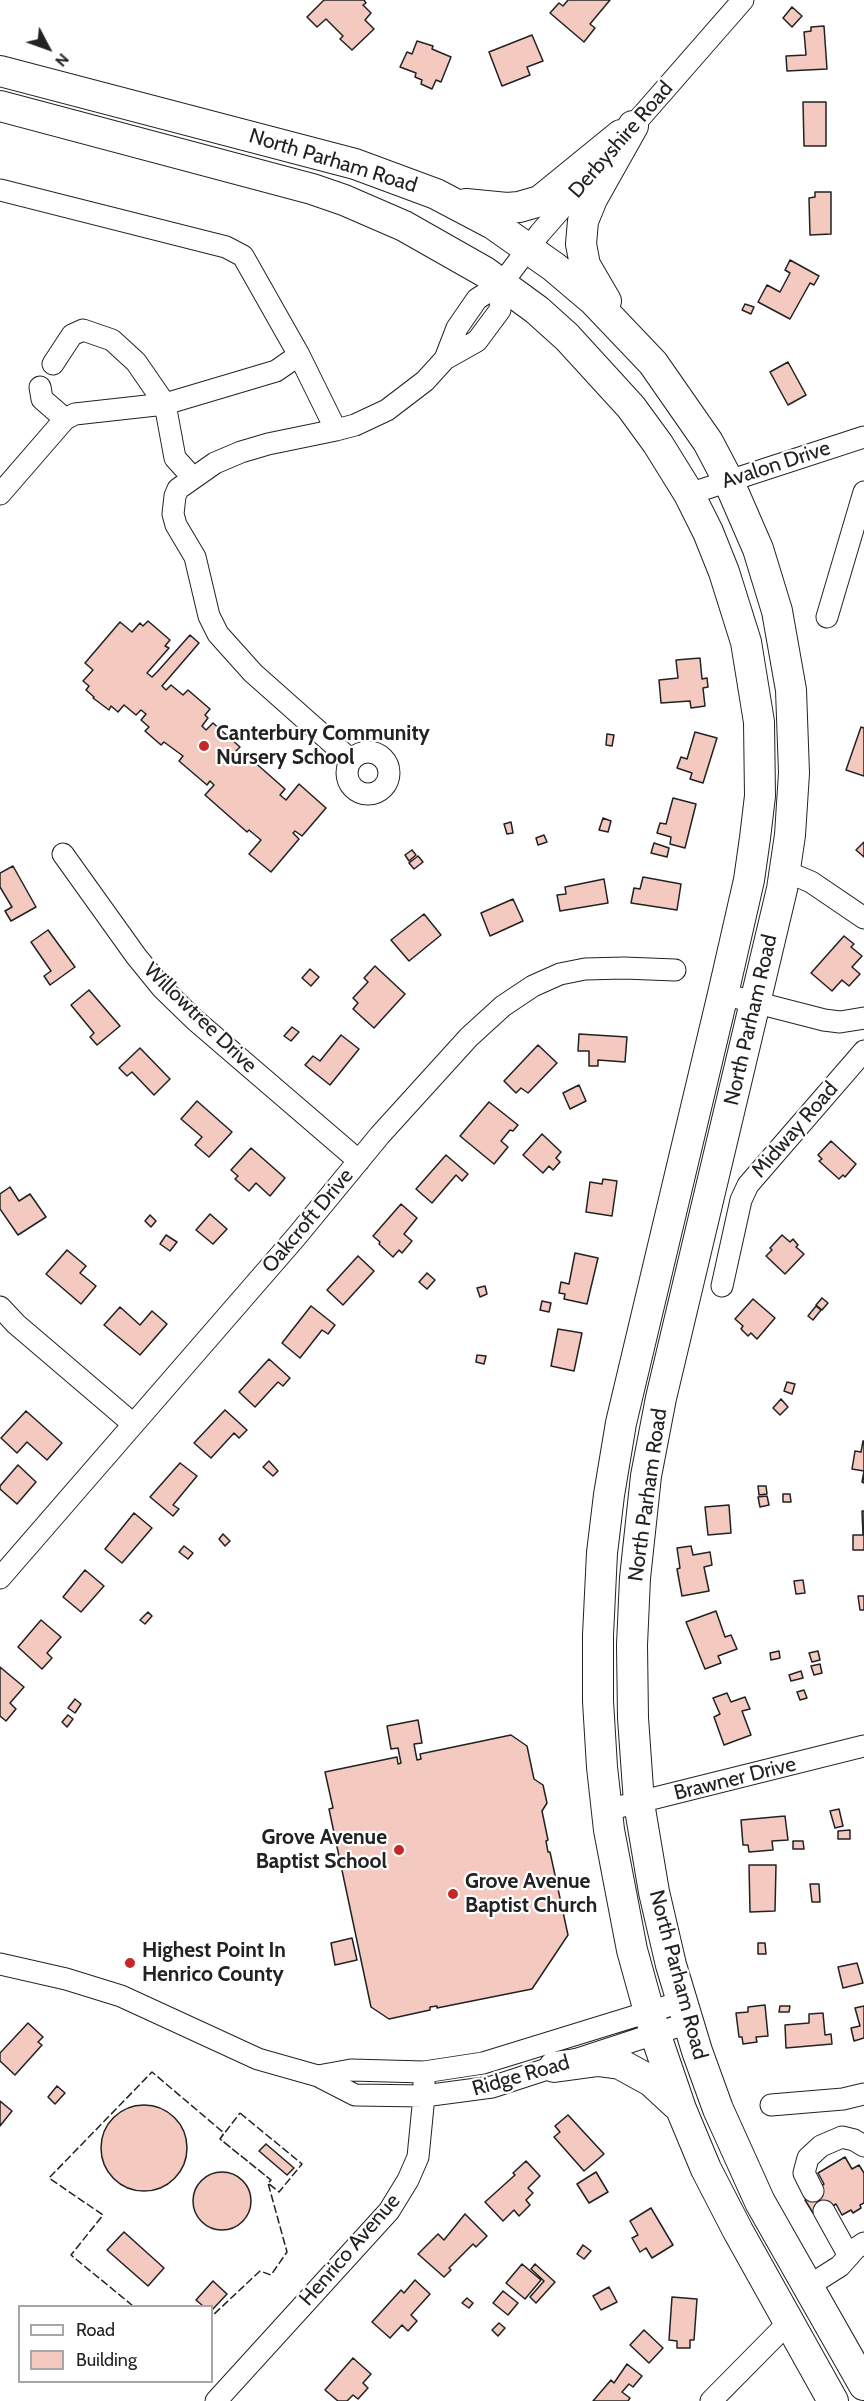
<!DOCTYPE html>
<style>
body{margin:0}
#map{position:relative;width:864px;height:2401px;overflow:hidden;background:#fff;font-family:Cabin,sans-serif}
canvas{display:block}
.legend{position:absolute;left:18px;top:2305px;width:195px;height:78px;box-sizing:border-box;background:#fff;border:2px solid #a7a7a7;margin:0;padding:8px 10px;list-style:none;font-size:18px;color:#222}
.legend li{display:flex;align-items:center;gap:12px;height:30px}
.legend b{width:30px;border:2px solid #a7a7a7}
.north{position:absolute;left:18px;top:18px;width:60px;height:60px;-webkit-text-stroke:4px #fff;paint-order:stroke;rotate:131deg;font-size:16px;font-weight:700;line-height:24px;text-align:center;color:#222}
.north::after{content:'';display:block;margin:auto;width:21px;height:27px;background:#222;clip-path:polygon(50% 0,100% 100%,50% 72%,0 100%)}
</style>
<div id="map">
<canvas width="864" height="2401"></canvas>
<ul class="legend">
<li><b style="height:8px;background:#fff"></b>Road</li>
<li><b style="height:16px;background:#f3c9c0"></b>Building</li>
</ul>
<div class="north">N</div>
</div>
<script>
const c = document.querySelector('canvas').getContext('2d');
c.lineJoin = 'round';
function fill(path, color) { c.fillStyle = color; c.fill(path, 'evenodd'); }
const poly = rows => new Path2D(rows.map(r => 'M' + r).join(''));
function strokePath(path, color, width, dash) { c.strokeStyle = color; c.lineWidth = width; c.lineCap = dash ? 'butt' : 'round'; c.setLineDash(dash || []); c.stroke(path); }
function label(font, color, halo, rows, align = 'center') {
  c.font = font + ' Cabin,sans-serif'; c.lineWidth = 4.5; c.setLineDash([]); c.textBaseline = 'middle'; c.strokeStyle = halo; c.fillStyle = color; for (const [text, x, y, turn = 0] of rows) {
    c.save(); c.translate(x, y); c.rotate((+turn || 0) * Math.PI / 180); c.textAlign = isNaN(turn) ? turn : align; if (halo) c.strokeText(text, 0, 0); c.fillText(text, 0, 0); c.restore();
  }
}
const building = poly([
 [324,0,364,0,366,3,363,5,371,13,365,20,374,29,352,50,340,39,343,36,326,19,317,27,307,17,324,0],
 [568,0,610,0,590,24,595,28,584,42,550,13,559,3,563,6,568,0],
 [792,7,802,16,792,27,783,18,792,7],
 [824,26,827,69,787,71,786,56,806,55,804,32,811,31,811,27,824,26],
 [532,35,543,61,527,67,530,75,502,86,489,52,532,35],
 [417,41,433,46,432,49,451,57,441,82,436,80,432,89,421,84,422,80,415,77,416,73,400,67,407,52,412,54,417,41],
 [803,102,826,102,826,146,804,146,803,102],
 [815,192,831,192,831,234,810,235,809,198,815,197,815,192],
 [790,260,819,276,814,285,810,283,790,319,758,302,767,285,780,292,790,273,785,270,790,260],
 [745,304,754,307,751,314,742,310,745,304],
 [788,362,806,395,788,405,770,372,788,362],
 [148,621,170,640,165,646,169,648,147,673,152,677,158,671,190,635,199,643,162,686,166,690,171,685,183,695,188,690,210,709,205,715,208,718,202,726,206,730,213,723,240,747,233,754,238,758,243,752,285,789,280,795,286,800,299,784,326,808,302,836,295,831,293,833,299,839,271,872,249,854,261,840,249,830,247,832,205,795,214,785,210,781,207,785,179,761,183,756,164,742,161,745,145,731,149,727,141,720,146,714,141,710,136,715,124,705,118,712,111,706,109,710,93,698,94,697,86,690,89,686,83,681,93,670,85,663,120,622,132,632,140,623,143,626,148,621],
 [700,658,702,679,707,678,708,687,703,688,705,706,691,708,690,701,661,703,659,680,678,678,676,660,700,658],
 [861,727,864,728,864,776,846,770,861,727],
 [695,732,717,738,703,783,690,779,692,773,677,768,681,757,687,759,695,732],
 [607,734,614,735,612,746,606,745,607,734],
 [673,798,696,804,685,848,670,844,671,837,657,833,660,823,666,824,673,798],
 [603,818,611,821,608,832,599,830,603,818],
 [511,822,513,833,507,834,504,824,511,822],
 [544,835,547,842,538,845,536,838,544,835],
 [864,842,864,857,856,850,864,842],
 [654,843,669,848,667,857,651,853,654,843],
 [412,850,416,855,409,861,405,855,412,850],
 [418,856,423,862,414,869,409,863,418,856],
 [13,866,36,907,11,921,5,911,12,907,0,887,0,873,13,866],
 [643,877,681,884,677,910,631,903,634,888,640,889,643,877],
 [604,879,608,903,560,911,557,895,566,894,565,887,604,879],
 [513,899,523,921,490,936,481,913,513,899],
 [424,914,441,935,409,961,391,940,424,914],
 [48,930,75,967,50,985,44,976,51,971,31,942,48,930],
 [844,936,854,944,851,947,862,956,852,967,860,974,849,986,842,980,832,991,811,973,844,936],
 [375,966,405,994,374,1028,353,1009,358,1003,353,998,368,982,364,978,375,966],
 [310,969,319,977,311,986,302,978,310,969],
 [89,990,120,1026,97,1045,90,1037,94,1033,71,1005,89,990],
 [292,1027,299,1032,291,1041,284,1036,292,1027],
 [579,1034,627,1037,625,1062,598,1060,598,1066,589,1066,589,1051,578,1051,579,1034],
 [341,1035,359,1049,330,1085,305,1065,313,1056,320,1061,341,1035],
 [538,1045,557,1063,528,1093,521,1088,516,1093,504,1081,538,1045],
 [140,1048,170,1079,154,1095,132,1072,127,1076,119,1068,140,1048],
 [579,1085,586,1101,570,1109,563,1093,579,1085],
 [197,1101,232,1132,209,1157,195,1145,202,1137,181,1119,197,1101],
 [489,1102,518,1125,513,1131,510,1130,501,1141,508,1147,494,1164,460,1136,489,1102],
 [542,1134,561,1152,556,1158,560,1162,553,1170,549,1166,543,1173,523,1155,542,1134],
 [831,1141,856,1164,845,1177,843,1175,839,1179,819,1161,822,1159,818,1155,831,1141],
 [251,1148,285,1178,270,1196,256,1183,249,1191,235,1179,238,1176,231,1170,251,1148],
 [446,1155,468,1174,462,1181,456,1175,432,1203,416,1189,446,1155],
 [603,1179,617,1181,612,1216,586,1212,590,1182,602,1184,603,1179],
 [10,1187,19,1201,30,1194,46,1217,18,1235,0,1209,0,1194,10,1187],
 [401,1204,417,1218,404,1234,412,1241,402,1253,399,1250,393,1257,379,1244,380,1242,373,1236,401,1204],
 [210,1214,227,1229,213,1244,196,1230,210,1214],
 [150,1215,156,1221,151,1227,145,1221,150,1215],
 [166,1235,177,1242,170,1251,160,1244,166,1235],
 [782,1235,790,1242,793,1239,798,1245,796,1247,804,1254,785,1274,766,1256,772,1250,770,1248,782,1235],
 [67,1250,86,1266,80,1273,96,1286,81,1304,46,1274,67,1250],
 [575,1253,598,1258,587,1304,564,1299,565,1294,559,1293,561,1282,569,1284,575,1253],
 [358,1256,374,1271,343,1305,327,1290,358,1256],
 [427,1273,435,1280,427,1289,419,1282,427,1273],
 [485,1286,487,1294,480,1297,477,1288,485,1286],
 [822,1298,828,1303,822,1310,816,1305,822,1298],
 [753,1299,775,1318,757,1339,751,1333,748,1336,741,1329,743,1326,735,1319,753,1299],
 [542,1301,551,1303,549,1312,540,1310,542,1301],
 [311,1306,335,1325,328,1334,322,1330,300,1358,282,1343,311,1306],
 [816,1306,821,1310,813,1320,808,1316,816,1306],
 [120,1307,140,1325,152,1311,167,1324,140,1355,104,1325,120,1307],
 [558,1329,582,1333,574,1371,551,1366,558,1329],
 [477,1355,486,1356,484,1364,476,1362,477,1355],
 [269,1359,290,1378,283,1386,278,1382,255,1407,239,1392,269,1359],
 [787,1382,795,1384,792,1394,784,1391,787,1382],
 [781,1399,788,1407,780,1415,773,1408,781,1399],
 [225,1410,247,1430,239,1438,234,1433,211,1458,194,1443,225,1410],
 [26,1411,62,1443,47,1460,27,1442,17,1453,1,1438,26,1411],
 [863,1441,864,1441,864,1483,862,1482,864,1471,852,1469,855,1451,861,1452,863,1441],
 [269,1461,278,1471,273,1476,263,1467,269,1461],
 [180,1463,197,1476,173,1505,179,1509,173,1516,150,1497,180,1463],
 [18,1465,36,1482,17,1504,0,1489,0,1486,18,1465],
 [758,1486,766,1486,767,1494,759,1495,758,1486],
 [783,1494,790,1494,791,1502,783,1502,783,1494],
 [767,1496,769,1505,760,1507,758,1497,767,1496],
 [729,1505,731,1533,708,1535,705,1507,729,1505],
 [862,1511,864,1511,864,1550,853,1550,853,1535,863,1535,862,1511],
 [134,1513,152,1528,122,1563,105,1549,134,1513],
 [223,1534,230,1541,225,1546,219,1539,223,1534],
 [184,1546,193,1553,188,1559,179,1552,184,1546],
 [691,1546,693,1555,710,1552,712,1565,704,1567,709,1591,682,1596,677,1569,680,1568,677,1548,691,1546],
 [85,1570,104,1586,81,1612,63,1597,85,1570],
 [803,1580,805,1593,796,1594,794,1581,803,1580],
 [858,1596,864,1596,864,1610,860,1610,858,1596],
 [716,1611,725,1637,731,1635,737,1649,718,1656,721,1663,705,1669,686,1622,716,1611],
 [148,1612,152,1616,145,1624,140,1620,148,1612],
 [41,1620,61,1637,47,1653,52,1658,42,1669,18,1647,41,1620],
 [779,1651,780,1658,771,1660,770,1653,779,1651],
 [818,1651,820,1660,812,1662,809,1653,818,1651],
 [820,1664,822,1673,814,1675,811,1666,820,1664],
 [0,1667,24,1687,10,1703,16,1709,6,1721,0,1716,0,1667],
 [801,1671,803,1678,791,1681,789,1675,801,1671],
 [804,1690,807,1698,800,1700,797,1692,804,1690],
 [727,1693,731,1702,745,1697,750,1709,742,1711,751,1735,724,1745,714,1717,720,1714,713,1698,727,1693],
 [75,1699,81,1704,75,1713,68,1708,75,1699],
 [68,1715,73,1719,67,1727,62,1722,68,1715],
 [418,1720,422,1743,414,1744,417,1760,421,1759,420,1754,511,1735,527,1746,534,1779,543,1785,547,1803,542,1811,548,1840,546,1841,548,1852,550,1852,568,1935,532,1989,437,2008,437,2006,430,2007,430,2010,389,2019,371,2007,329,1809,333,1808,325,1772,397,1757,398,1764,401,1763,398,1748,391,1749,387,1726,418,1720],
 [839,1809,843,1826,835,1828,830,1811,839,1809],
 [785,1816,788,1840,772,1841,773,1850,749,1852,748,1845,743,1845,741,1820,785,1816],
 [850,1830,850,1839,838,1839,838,1831,850,1830],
 [793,1841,803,1841,804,1849,793,1849,793,1841],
 [749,1865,776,1865,775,1911,750,1912,749,1865],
 [810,1884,819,1884,820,1902,812,1902,810,1884],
 [352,1938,357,1960,335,1965,331,1943,352,1938],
 [758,1943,765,1943,766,1954,758,1954,758,1943],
 [857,1963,863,1983,843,1988,838,1967,857,1963],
 [765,2005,768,2036,756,2037,757,2042,743,2044,742,2037,739,2037,736,2013,748,2012,748,2007,765,2005],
 [780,2006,790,2006,789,2012,779,2012,780,2006],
 [864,2006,864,2038,854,2041,851,2028,860,2026,855,2008,864,2006],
 [823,2013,825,2035,831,2034,832,2044,786,2048,785,2025,809,2023,809,2014,823,2013],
 [28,2023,43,2037,38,2042,42,2045,15,2075,0,2061,0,2053,28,2023],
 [57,2086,65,2093,55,2104,48,2097,57,2086],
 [0,2101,12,2111,0,2126,0,2101],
 '101 2148a43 43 0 1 1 86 0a43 43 0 1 1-86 0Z',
 [568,2115,604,2154,584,2171,554,2137,560,2132,555,2126,568,2115],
 [266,2144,294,2168,287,2175,259,2151,266,2144],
 [845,2157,852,2169,859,2165,864,2173,864,2203,860,2205,861,2208,853,2213,851,2210,842,2215,836,2204,818,2215,816,2212,813,2213,805,2200,808,2198,806,2195,824,2184,818,2173,845,2157],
 [526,2161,540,2176,528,2188,533,2193,526,2200,530,2205,519,2216,514,2210,503,2221,485,2202,515,2175,513,2173,526,2161],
 [596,2172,608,2192,589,2203,577,2184,596,2172],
 '193 2201a29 29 0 1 1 58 0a29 29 0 1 1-58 0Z',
 [651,2208,673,2245,652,2258,646,2248,640,2252,632,2238,638,2235,630,2221,651,2208],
 [465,2214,487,2236,476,2247,473,2244,449,2268,451,2270,444,2277,418,2254,438,2234,444,2240,465,2214],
 [124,2232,164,2268,148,2286,107,2250,124,2232],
 [583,2245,591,2251,584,2259,577,2254,583,2245],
 [522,2264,541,2280,525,2299,506,2283,522,2264],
 [535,2264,555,2282,536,2303,530,2297,544,2281,531,2269,535,2264],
 [415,2280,430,2294,411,2315,417,2321,408,2331,402,2325,390,2338,372,2322,401,2290,404,2293,415,2280],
 [213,2281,227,2294,212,2310,212,2306,203,2306,196,2300,213,2281],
 [609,2287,617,2302,601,2310,593,2296,609,2287],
 [503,2291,518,2303,508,2315,493,2303,503,2291],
 [672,2297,697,2299,694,2340,690,2340,690,2348,677,2348,677,2341,669,2340,672,2297],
 [467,2298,473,2303,469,2308,462,2303,467,2298],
 [499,2323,505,2328,498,2336,492,2330,499,2323],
 [644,2330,663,2348,649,2363,630,2345,644,2330],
 [353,2358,371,2374,363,2383,368,2388,358,2399,353,2395,347,2401,338,2401,325,2390,353,2358],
 [627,2364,642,2376,633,2387,629,2384,622,2392,630,2398,628,2401,593,2401,611,2380,614,2383,627,2364]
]);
fill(building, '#f3c9c0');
strokePath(building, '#222', 1.5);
const minor = poly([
 [625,135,743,0],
 [0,190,226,247,243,256,299,355,336,430],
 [445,359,457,328,477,299,502,283,540,233,595,170],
 [53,364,72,335,83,330,112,340,136,362,165,404,175,458,193,478],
 [40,387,42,399,65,419],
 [0,494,65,419,75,414,165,404,276,371,299,355],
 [689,494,864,437],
 [827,617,864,492],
 '347 773a21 21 0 1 1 42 0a21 21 0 1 1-42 0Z',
 [351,760,253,673,218,634,209,616,195,557,176,525,173,514,175,496,178,489,215,463,241,452,268,444,336,430,355,425,387,410,425,381,445,359,477,341,500,310,502,283],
 [63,854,136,956,162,988,195,1020,359,1161],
 [785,871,811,882,864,918],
 [723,994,824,1020,840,1022,864,1018],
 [722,1286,741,1200,748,1185,864,1051],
 [0,1307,16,1324,132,1423],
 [0,1578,296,1237,380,1135,469,1037,503,1006,533,986,560,974,585,969,624,968,675,970],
 [607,1810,864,1746],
 [0,1964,66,1979,121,1996,258,2059,318,2076,355,2095,424,2096,492,2087,688,2023],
 [318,2076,351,2070,424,2072,483,2063,681,2002],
 [771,2105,843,2099,864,2094],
 [813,2191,804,2173,808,2158,821,2146,842,2137,854,2140,864,2146],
 [824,2211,849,2256],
 [807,2287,840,2266,855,2249,864,2243],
 [216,2401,389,2211,408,2180,418,2157,424,2096,424,2072],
 [711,2401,789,2322]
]);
const highway = poly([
 [0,71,355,164,436,194,493,224,554,267,593,300,653,363,708,442,728,480,758,549,777,611,791,690,794,773,790,835,782,889,661,1398,646,1476,635,1578,632,1645,633,1718,639,1803,654,1892,671,1965,697,2051,718,2109,760,2202,864,2385],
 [0,106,312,189,344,200,404,226,485,272,537,310,567,337,631,407,658,444,689,494,708,532,724,572,746,642,759,722,760,796,755,838,749,880,723,994,621,1423,609,1495,602,1553,598,1635,598,1701,602,1767,609,1830,632,1950,655,2033,681,2109,706,2169,738,2231,833,2401],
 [466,204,507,208,519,207,540,201,621,135],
 [606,301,585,265,581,244,583,221,592,199,633,126],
 [554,2067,598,2061,620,2064,651,2081,677,2105]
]);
strokePath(minor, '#222', 23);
strokePath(highway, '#222', 32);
strokePath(minor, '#fff', 21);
strokePath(highway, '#fff', 30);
strokePath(poly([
 [240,2113,302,2164,279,2192,268,2183,271,2180,220,2139,240,2113],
 [133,2306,71,2255,103,2215,49,2178,152,2072,224,2133,220,2139,271,2180,268,2183,287,2252,271,2275,260,2271,212,2316]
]), '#222', 1.5, [8, 3]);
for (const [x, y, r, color] of [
 [204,746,6,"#c62828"],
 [399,1850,6,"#c62828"],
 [453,1894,6,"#c62828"],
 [130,1963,6,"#c62828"]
]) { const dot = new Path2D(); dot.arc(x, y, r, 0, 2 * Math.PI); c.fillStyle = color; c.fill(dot); strokePath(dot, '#fff', 2); }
label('21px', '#222', '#fff', [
 ["Derbyshire Road",621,140,-49],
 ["North Parham Road",333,161,17],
 ["Avalon Drive",776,465,-18],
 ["Willowtree Drive",200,1018,44],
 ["North Parham Road",751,1020,-77],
 ["Midway Road",795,1130,-49],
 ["Oakcroft Drive",308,1221,-50],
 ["North Parham Road",648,1495,-82],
 ["Brawner Drive",735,1779,-14],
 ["North Parham Road",678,1975,75],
 ["Ridge Road",521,2076,-16],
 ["Henrico Avenue",350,2250,-49]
]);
label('bold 21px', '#222', '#fff', [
 ["Canterbury Community",216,734],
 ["Nursery School",216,758],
 ["Grove Avenue",387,1838,"right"],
 ["Baptist School",387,1862,"right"],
 ["Grove Avenue",465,1882],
 ["Baptist Church",465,1906],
 ["Highest Point In",142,1951],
 ["Henrico County",142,1975]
], 'left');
</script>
